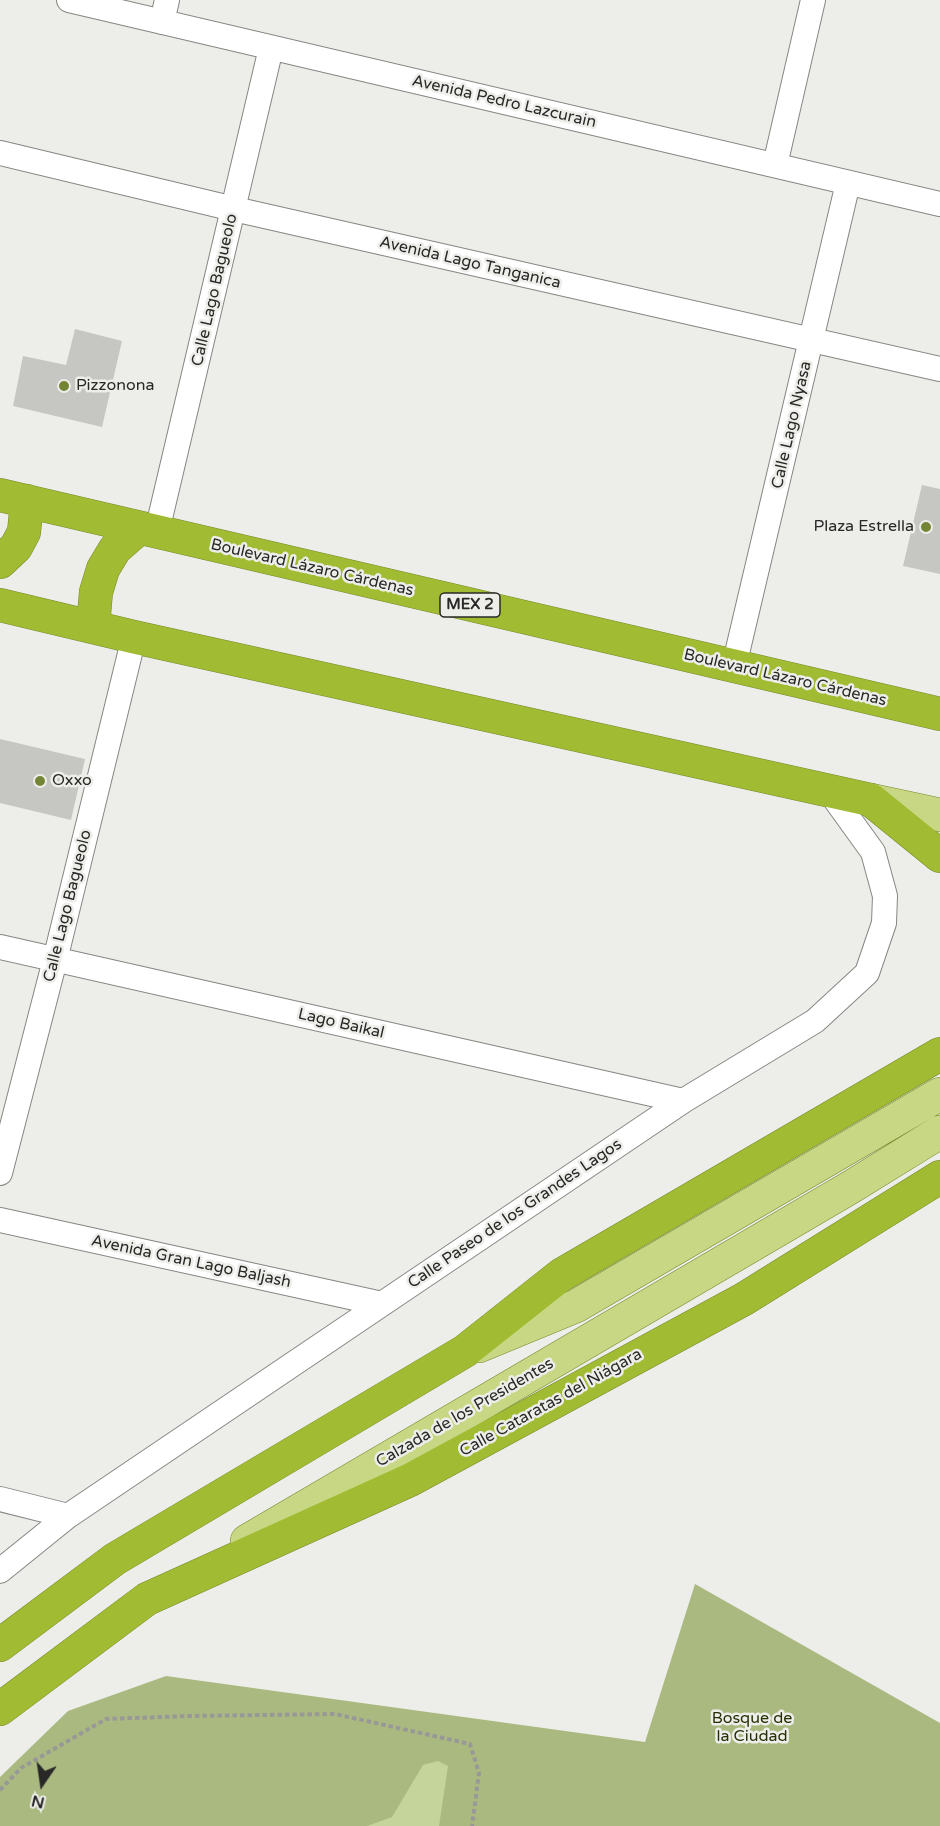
<!DOCTYPE html>
<meta charset="utf-8">
<style>
body{margin:0}
#map{position:relative;width:940px;height:1826px;overflow:hidden;background:#edeeea;font-family:"Varela Round",sans-serif}
canvas{display:block}
.north{position:absolute;left:12px;top:1754px;width:60px;height:60px;-webkit-text-stroke:4px #edeeea;paint-order:stroke;rotate:193deg;font-size:16px;font-weight:700;line-height:24px;text-align:center;color:#282927}
.north::after{content:'';display:block;margin:auto;width:21px;height:27px;background:#282927;clip-path:polygon(50% 0,100% 100%,50% 72%,0 100%)}
</style>
<div id="map">
<canvas width="940" height="1826"></canvas>
<div class="north">N</div>
</div>
<script>
const c = document.querySelector('canvas').getContext('2d');
c.lineJoin = 'round';
function fill(path, color) { c.fillStyle = color; c.fill(path, 'evenodd'); }
const poly = rows => new Path2D(rows.map(r => 'M' + r).join(''));
function strokePath(path, color, width, dash) { c.strokeStyle = color; c.lineWidth = width; c.lineCap = dash ? 'butt' : 'round'; c.setLineDash(dash || []); c.stroke(path); }
function label(font, color, halo, rows, align = 'center') {
  c.font = font + ' "Varela Round",sans-serif'; c.lineWidth = 5; c.setLineDash([]); c.textBaseline = 'middle'; c.strokeStyle = halo; c.fillStyle = color; for (const [text, x, y, turn = 0] of rows) {
    c.save(); c.translate(x, y); c.rotate((+turn || 0) * Math.PI / 180); c.textAlign = isNaN(turn) ? turn : align; if (halo) c.strokeText(text, 0, 0); c.fillText(text, 0, 0); c.restore();
  }
}
fill(poly([
 [695,1584,940,1723,940,1826,0,1826,0,1777,68,1711,166,1676,645,1742]
]), '#aab980');
fill(poly([
 [438,1761,448,1766,439,1826,367,1826,392,1817,423,1765]
]), '#c4d49a');
fill(poly([
 [75,329,122,341,102,427,13,406,23,356,66,365],
 [922,485,940,489,940,574,903,566],
 [0,739,85,759,71,820,0,803]
]), '#c6c7c3');
const street = poly([
 [69,0,940,204],
 [162,22,167,0],
 [0,153,234,209,940,369],
 [775,165,813,0],
 [157,531,271,48],
 [734,666,848,183],
 [0,947,683,1101],
 [0,1173,55,960,134,637],
 [0,1220,382,1304],
 [0,1499,68,1516],
 [0,1571,68,1516,382,1304,683,1101,815,1021,867,973,884,923,885,896,873,852,829,791]
]);
const primary = poly([
 [871,800,940,815],
 [479,1346,576,1306,940,1094],
 [247,1541,851,1187,940,1132]
]);
const highway = poly([
 [0,495,940,714],
 [0,562,16,547,24,532,27,501],
 [0,605,134,637,871,800,940,856],
 [93,627,96,592,103,569,115,549,139,528],
 [0,1645,115,1559,465,1351,561,1275,940,1054],
 [0,1709,147,1599,410,1480,744,1299,940,1177]
]);
strokePath(street, '#868783', 26);
strokePath(primary, '#77892e', 34);
strokePath(highway, '#77892e', 34);
strokePath(poly([
 [0,1790,21,1768,106,1719,188,1716,335,1714,470,1744,479,1773,472,1826]
]), '#989996', 4, [4.5, 3]);
strokePath(street, '#fff', 24);
strokePath(primary, '#c7d784', 33);
strokePath(highway, '#a1bc32', 33);
for (const [x, y, r, color] of [
 [64,386,6,"#748635"],
 [926,527,6,"#748635"],
 [40,781,6,"#748635"]
]) { const dot = new Path2D(); dot.arc(x, y, r, 0, 2 * Math.PI); c.fillStyle = color; c.fill(dot); strokePath(dot, '#edeeea', 2); }
for (const [x, y, w] of [
 [470,605,60]
]) { const box = new Path2D(); box.roundRect(x - w / 2, y - 12, w, 24, 4.5); c.fillStyle = '#edeeea'; c.fill(box); strokePath(box, '#282927', 1.5); }
label('bold 15px', '#282927', null, [
 ["MEX 2",470,605]
]);
label('16px', '#282927', '#edeeea', [
 ["Avenida Pedro Lazcurain",504,102,13],
 ["Avenida Lago Tanganica",470,263,13],
 ["Calle Lago Bagueolo",215,290,-77],
 ["Calle Lago Nyasa",792,425,-77],
 ["Boulevard Lázaro Cárdenas",312,568,13],
 ["Boulevard Lázaro Cárdenas",785,678,13],
 ["Calle Lago Bagueolo",68,906,-76],
 ["Lago Baikal",341,1024,13],
 ["Calle Paseo de los Grandes Lagos",515,1214,-34],
 ["Avenida Gran Lago Baljash",191,1262,12],
 ["Calle Cataratas del Niágara",551,1403,-29],
 ["Calzada de los Presidentes",465,1413,-30]
]);
label('16px', '#282927', '#edeeea', [
 ["Pizzonona",76,386],
 ["Plaza Estrella",914,527,"right"],
 ["Oxxo",52,781]
], 'left');
label('16px', '#262f02', '#edeeea', [
 ["Bosque de",752,1719],
 ["la Ciudad",752,1737]
]);
</script>
